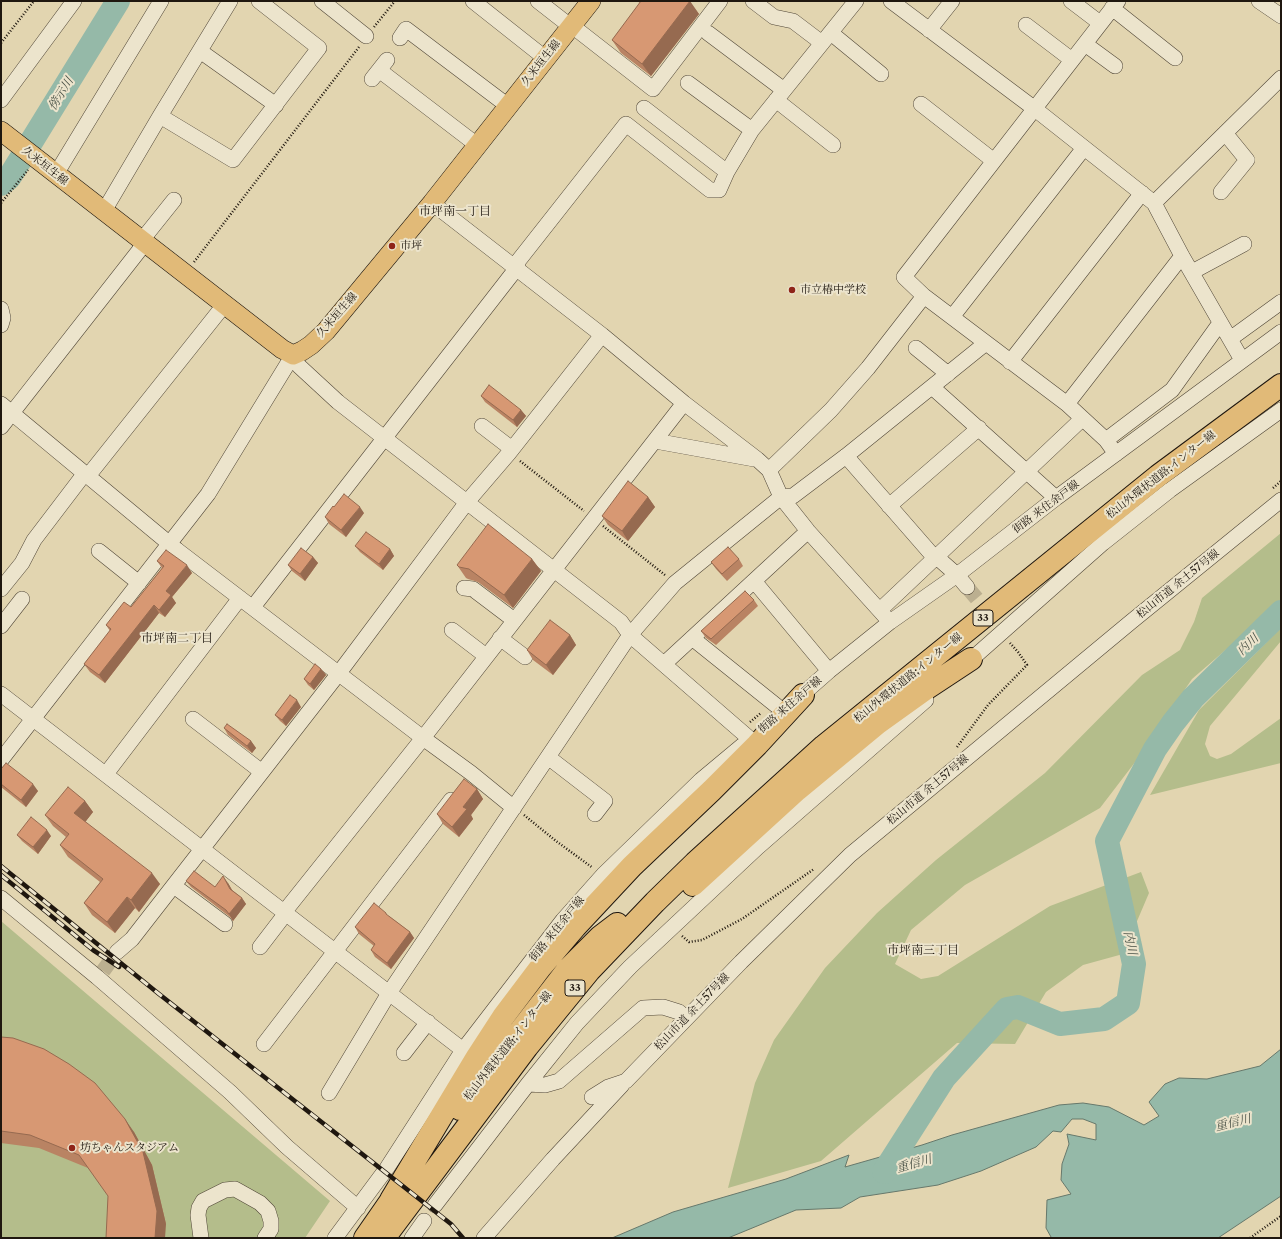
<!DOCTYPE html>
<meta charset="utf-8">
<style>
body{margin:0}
#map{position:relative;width:1282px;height:1239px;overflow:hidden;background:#e2d5b0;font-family:"Libre Caslon Text",serif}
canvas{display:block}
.frame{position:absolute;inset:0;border:2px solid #1f170f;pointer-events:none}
</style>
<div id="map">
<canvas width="1282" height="1239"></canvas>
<div class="frame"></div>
</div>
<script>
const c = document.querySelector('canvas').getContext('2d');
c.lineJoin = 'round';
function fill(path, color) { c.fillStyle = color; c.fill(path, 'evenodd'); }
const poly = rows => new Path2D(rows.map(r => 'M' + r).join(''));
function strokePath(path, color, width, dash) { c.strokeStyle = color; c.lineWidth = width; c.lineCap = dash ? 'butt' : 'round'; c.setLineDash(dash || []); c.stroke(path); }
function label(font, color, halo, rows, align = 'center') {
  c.font = font + ' "Libre Caslon Text","Noto Serif JP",serif'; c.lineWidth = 4; c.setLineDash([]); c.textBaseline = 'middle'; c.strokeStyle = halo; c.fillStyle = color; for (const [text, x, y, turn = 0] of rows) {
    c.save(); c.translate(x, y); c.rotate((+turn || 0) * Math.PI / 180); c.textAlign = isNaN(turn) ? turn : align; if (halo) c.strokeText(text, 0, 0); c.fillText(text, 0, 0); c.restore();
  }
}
fill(poly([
 [1281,533,1281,602,1192,679,1139,757,1100,808,965,885,911,930,895,964,921,979,938,976,1050,906,1141,872,1149,893,1123,954,1083,965,1046,992,1015,1044,957,1043,821,1161,728,1188,755,1083,774,1040,825,968,877,913,936,860,1045,773,1142,675,1180,650,1194,622,1202,598],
 [1281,628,1281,641,1210,726,1205,744,1210,756,1217,759,1231,754,1281,718,1281,763,1150,795,1199,710],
 [1,921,330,1201,305,1238,1,1238]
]), '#b4bd8b');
const water = poly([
 [1281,1049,1281,1196,1218,1238,1050,1238,1051,1237,1046,1228,1047,1200,1071,1194,1061,1180,1062,1164,1069,1144,1067,1134,1096,1140,1096,1124,1083,1119,1072,1119,1061,1132,1053,1131,1036,1147,981,1171,938,1185,860,1197,841,1208,796,1210,728,1238,612,1238,673,1212,786,1179,849,1155,845,1167,922,1145,952,1135,1059,1105,1083,1103,1109,1107,1144,1125,1159,1116,1149,1102,1165,1084,1179,1078,1207,1079,1260,1066,1281,1049]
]);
fill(water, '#95b9a8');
strokePath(water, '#66786b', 1);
strokePath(poly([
 [1,184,9,178,118,1],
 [884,1172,944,1078,1007,1009,1018,1007,1060,1024,1104,1019,1128,1003,1134,964,1107,841,1155,749,1173,723,1193,698,1281,612]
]), '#95b9a8', 24);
strokePath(poly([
 [967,587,994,619],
 [103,971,117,952]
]), '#bbaf90', 15, [15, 8]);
const minor = poly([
 [322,1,366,36],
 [473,1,545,58],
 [538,1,570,26],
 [753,1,774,17,793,21,822,43],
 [891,1,1035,109,1154,203,1182,256,1242,360],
 [1071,1,1100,23],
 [1259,1,1281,16],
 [1112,8,1175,58],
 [571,25,653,89,720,1],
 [1026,25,1072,60],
 [929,30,952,1],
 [708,33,784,90],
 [831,33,881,74],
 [400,38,406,29,508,106],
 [1085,44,1115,66],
 [200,51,276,105],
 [379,70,477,145],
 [372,79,387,60],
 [688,83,752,130],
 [1,100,74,1],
 [776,100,833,145],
 [921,104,994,161],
 [644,108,727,172],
 [160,116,233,160,319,48,259,1],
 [56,174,161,1],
 [1221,192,1247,160,1225,133],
 [432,203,602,335,684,403,757,459,769,470,781,497,808,531,890,622],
 [1154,203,1281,78],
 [104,211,160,116,230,1],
 [142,240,174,200],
 [1192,272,1244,244],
 [1,309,3,318,1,325],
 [952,317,1084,148],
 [1230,339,1281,302],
 [916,348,948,374],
 [1010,362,1142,193],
 [932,387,1056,498],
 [1,404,177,550,423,738,471,773,514,808],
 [1067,404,1182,256],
 [482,426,512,449],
 [1,427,145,243],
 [1106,440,1172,390,1220,323],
 [655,441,754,459],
 [1116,454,1106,440,1067,404,924,296,904,277,1118,1],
 [846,456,934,557,940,560,957,575,967,587],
 [769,470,831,410,868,368,924,296],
 [88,476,225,304],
 [889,506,979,428],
 [99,551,139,583],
 [754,581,829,671],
 [464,588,473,589,514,620],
 [1,589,22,563,34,540,85,473],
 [253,607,516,269,519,260,626,124,710,190,719,190,727,172,752,130,856,1],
 [880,610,1082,419],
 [1,626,22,599],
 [452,630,486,656],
 [500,638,525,657],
 [692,638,783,711],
 [664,664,808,531],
 [965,665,1103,543,1170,490,1281,410],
 [1,694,463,1050],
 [796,700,829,671,890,622,957,575,1056,498,1281,332],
 [193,719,262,772],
 [548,757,605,801,595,814],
 [1,760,208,494,293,355,299,366,338,402,621,622,630,635,750,739],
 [106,774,240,598],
 [174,886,225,924],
 [1,898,97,977,230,1092,287,1147,358,1208],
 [285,911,423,738,684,403],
 [260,947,286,913],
 [117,952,132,939,339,673,467,502,509,453,602,335],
 [264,1044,451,800],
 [404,1053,428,1022],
 [528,1084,545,1085,559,1081,643,1008,663,1007,679,1012,686,1018],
 [329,1093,389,993,630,635,675,583,781,497,793,496,846,456,986,343],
 [592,1097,608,1087,626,1081,741,962,850,855,1132,621,1281,500],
 [387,1168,463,1050,563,920,603,875,701,780,749,740],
 [435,1205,528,1084,577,1023,630,967,758,847,926,700],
 [201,1238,198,1215,199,1208,203,1201,225,1190,235,1189,260,1203,268,1211,271,1221,271,1229,265,1238],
 [335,1238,384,1172],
 [412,1238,424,1221],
 [484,1238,553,1159,622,1085]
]);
const major = poly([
 [1,131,282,349,293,355,302,351,311,345,326,331,432,203,591,1]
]);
const highway = poly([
 [693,885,797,790,878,723,924,690,971,659],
 [460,1109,568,969,600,937,617,924],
 [391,1200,477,1057,503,1017,540,968,575,927,632,866,712,790,757,745,803,695],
 [365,1238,399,1189],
 [384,1238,527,1047,589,971,655,902,695,863,824,746,1158,476,1281,385]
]);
strokePath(minor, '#504637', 16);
strokePath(major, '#1f170f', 20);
strokePath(highway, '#1f170f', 24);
strokePath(poly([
 [374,27,395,1],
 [1,43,34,1],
 [1,203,28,170],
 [194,262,359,47],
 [520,461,584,511],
 [1273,488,1281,481],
 [603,526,665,575],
 [750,722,761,713],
 [957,747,988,705,1027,665,1018,652,1010,643],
 [524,815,556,841,593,868],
 [682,936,689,942,702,940,742,919,814,869],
 [1250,1238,1281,1216]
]), '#1f170f', 2.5, [1, 2]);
strokePath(minor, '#ece4cc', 15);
strokePath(major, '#e1ba78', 19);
strokePath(highway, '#e1ba78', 22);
const rail = poly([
 [1,866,159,994,451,1224,463,1238],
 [1,875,93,950,119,967]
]);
strokePath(rail, '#1f170f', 4.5);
strokePath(rail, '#ece4cc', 3, [9]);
fill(poly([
 [637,1,689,1,699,14,651,76,621,53,612,40,640,3],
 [481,396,521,410,526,416,517,427,485,402],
 [648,497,655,507,628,541,608,525,602,516],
 [364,513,346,537,329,524,325,517],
 [355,546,390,549,394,556,383,570,360,552],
 [313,557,318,563,305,581,292,571,288,565],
 [532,559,541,571,513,608,478,582,468,579,466,578,457,565],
 [739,559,743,566,727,581,716,569,711,562],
 [157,561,192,573,172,597,176,603,165,617,159,613,105,683,90,672,84,664,110,631,106,625,131,607,162,568],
 [754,600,758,606,716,645,706,638,701,631],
 [570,635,576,645,553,675,533,660,527,650],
 [321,669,326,675,314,690,308,685,304,679],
 [301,707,286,726,280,721,275,715],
 [224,728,251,741,256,748,252,753,228,735],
 [1,769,38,791,26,807,1,787],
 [477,789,483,799,471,815,473,819,459,837,443,824,437,814],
 [85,801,93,812,85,822,160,884,139,912,135,908,115,933,92,915,84,903,100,882,68,857,60,845,66,837,53,826,45,815],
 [17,835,51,836,38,854,22,841],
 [186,881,215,887,228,883,232,890,242,898,246,904,233,921,230,917,191,887],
 [389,916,410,932,414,938,391,969,375,957,371,950,374,946,359,934,355,927],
 [1,1037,134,1132,152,1165,166,1224,88,1168,39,1148,1,1143]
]), '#b98363');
fill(poly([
 [690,1,699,14,651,76,642,64],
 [521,410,526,416,517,427,513,420],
 [648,497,655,507,628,541,622,531],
 [360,507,364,513,346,537,341,530],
 [390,549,394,556,383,570,379,564],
 [313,557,318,563,305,581,300,574],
 [532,559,541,571,513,608,504,595],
 [187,565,192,573,172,597,176,603,165,617,159,610,166,591],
 [154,605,159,613,105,683,99,675],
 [570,635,576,645,553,675,546,665],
 [321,669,326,675,314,690,310,684],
 [297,700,301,707,286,726,282,720],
 [251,741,256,748,252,753,247,746],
 [33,784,38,791,26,807,21,800],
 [477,789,483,799,471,815,473,819,459,837,452,827,463,807],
 [85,801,93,812,83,825,74,813],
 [47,830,51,836,38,854,33,847],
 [152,873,160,884,139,912,131,900],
 [223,876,228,883,235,895,230,889],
 [127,897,135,908,115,933,107,922],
 [242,898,246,904,233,921,229,914],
 [410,932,414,938,391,969,387,963],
 [125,1119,134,1132,152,1165,166,1224,165,1238,155,1238]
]), '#966a50');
const building = poly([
 [641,1,690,1,642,64,612,40,641,1],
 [489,385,521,410,513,420,481,396,489,385],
 [628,481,648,497,622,531,602,516,628,481],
 [344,494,360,507,341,530,325,517,333,506,334,507,344,494],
 [488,524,532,559,504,595,469,569,459,567,457,565,488,524],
 [366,532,390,549,379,564,355,546,366,532],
 [728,547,739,559,722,574,711,562,728,547],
 [301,548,313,557,300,574,288,565,301,548],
 [166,550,187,565,166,591,171,595,159,610,154,605,99,675,84,664,111,629,106,625,124,602,131,607,164,566,157,561,166,550],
 [745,591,754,600,711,639,701,631,745,591],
 [550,620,570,635,546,665,527,650,550,620],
 [315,664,321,669,310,684,304,679,315,664],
 [290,695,297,700,282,720,275,715,290,695],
 [227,724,251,741,247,746,224,728,227,724],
 [6,763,33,784,21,800,1,784,1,769,6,763],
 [464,779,477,789,463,807,467,809,452,827,437,814,464,779],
 [68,787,85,801,74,813,152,873,131,900,127,897,107,922,84,903,103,879,60,845,69,834,45,815,68,787],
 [31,817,47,830,33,847,17,835,31,817],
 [194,871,215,887,223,876,230,889,242,898,229,914,226,910,186,881,194,871],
 [374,903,386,913,386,914,410,932,387,963,371,950,375,944,355,927,374,903],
 [1,1037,13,1038,44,1049,69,1064,95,1083,125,1119,143,1152,157,1211,155,1238,106,1238,108,1196,79,1155,30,1135,1,1131,1,1037]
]);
fill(building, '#d79873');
strokePath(building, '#966a50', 1);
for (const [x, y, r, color] of [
 [392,246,4,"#8f2418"],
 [792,290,4,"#8f2418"],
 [72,1148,4,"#8f2418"]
]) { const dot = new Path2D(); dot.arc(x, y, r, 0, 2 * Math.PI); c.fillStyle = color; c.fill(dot); strokePath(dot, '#ece4cc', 1.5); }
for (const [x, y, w] of [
 [983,618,20],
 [575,988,20]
]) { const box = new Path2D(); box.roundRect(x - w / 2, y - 8, w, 16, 3); c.fillStyle = '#ece4cc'; c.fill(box); strokePath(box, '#1f170f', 1); }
label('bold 10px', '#1f170f', null, [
 ["33",983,618],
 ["33",575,988]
]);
label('11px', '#1f170f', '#ece4cc', [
 ["久米垣生線",541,63,-52],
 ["久米垣生線",45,166,38],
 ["久米垣生線",337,315,-49],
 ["松山外環状道路;インター線",1161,475,-38],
 ["街路 来住余戸線",1046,507,-37],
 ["松山市道 余土57号線",1178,584,-39],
 ["松山外環状道路;インター線",908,678,-39],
 ["街路 来住余戸線",790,705,-41],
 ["松山市道 余土57号線",928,790,-40],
 ["街路 来住余戸線",557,929,-51],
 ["松山市道 余土57号線",692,1012,-46],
 ["松山外環状道路;インター線",508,1046,-52]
]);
label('11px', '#1f170f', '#ece4cc', [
 ["市坪",400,246],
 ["市立椿中学校",800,290],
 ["坊ちゃんスタジアム",80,1148]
], 'left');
label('italic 12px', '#485045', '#ece4cc', [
 ["傍示川",61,94,-58],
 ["内川",1248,645,-44],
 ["内川",1130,943,78],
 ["重信川",1233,1123,-14],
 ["重信川",914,1164,-16]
]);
label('12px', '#1f170f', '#ece4cc', [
 ["市坪南一丁目",455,212],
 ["市坪南二丁目",177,639],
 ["市坪南三丁目",923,951]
]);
</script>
